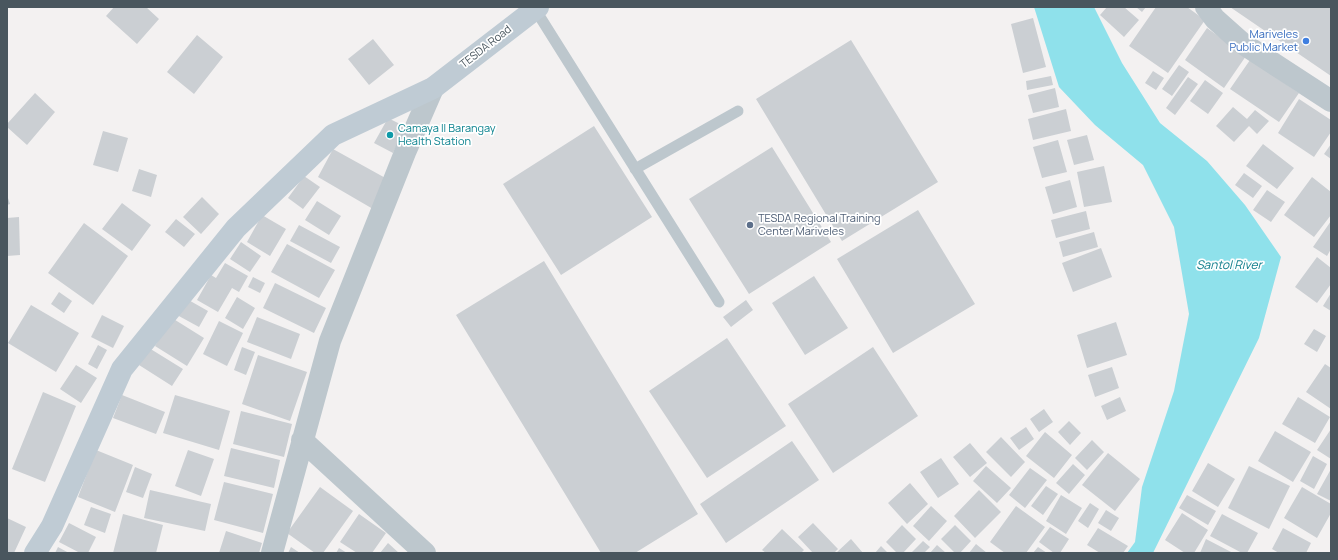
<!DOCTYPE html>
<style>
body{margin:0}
#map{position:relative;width:1338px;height:560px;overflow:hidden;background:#f3f1f1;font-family:Manrope,sans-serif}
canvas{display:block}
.frame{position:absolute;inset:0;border:8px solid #49565e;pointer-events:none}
</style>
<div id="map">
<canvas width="1338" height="560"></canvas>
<div class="frame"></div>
</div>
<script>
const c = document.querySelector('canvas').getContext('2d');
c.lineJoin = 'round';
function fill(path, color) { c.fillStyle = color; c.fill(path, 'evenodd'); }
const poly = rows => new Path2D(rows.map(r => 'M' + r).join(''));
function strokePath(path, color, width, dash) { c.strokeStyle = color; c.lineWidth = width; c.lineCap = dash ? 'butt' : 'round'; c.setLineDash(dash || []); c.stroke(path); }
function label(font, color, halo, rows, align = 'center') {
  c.font = font + ' Manrope,sans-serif'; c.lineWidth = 3.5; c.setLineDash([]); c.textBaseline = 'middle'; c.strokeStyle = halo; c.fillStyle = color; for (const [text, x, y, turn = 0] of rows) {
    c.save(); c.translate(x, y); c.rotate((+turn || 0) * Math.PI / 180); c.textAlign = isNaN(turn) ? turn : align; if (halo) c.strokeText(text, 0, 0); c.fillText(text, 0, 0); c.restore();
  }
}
fill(poly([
 [1034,7,1094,7,1122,63,1160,123,1207,161,1245,205,1281,257,1259,338,1153,553,1127,553,1135,542,1142,487,1174,391,1189,314,1174,227,1143,165,1095,125,1059,87]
]), '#8fe1eb');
fill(poly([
 [114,7,146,7,159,19,137,44,106,16],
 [1107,7,1124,7,1139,20,1124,37,1100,15],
 [1136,7,1146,7,1142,12],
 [1156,7,1187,7,1205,20,1168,73,1129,46],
 [1230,7,1331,7,1331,76],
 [1033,18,1046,67,1023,73,1011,24],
 [1207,28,1246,56,1224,88,1185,60],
 [197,35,223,57,194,94,167,72],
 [373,39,394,65,369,85,348,59],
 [851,40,938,182,842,241,756,99],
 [1250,60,1299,93,1279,122,1230,89],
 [1179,65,1189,72,1172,96,1162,89],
 [1153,71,1164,78,1156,90,1145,83],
 [1051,76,1053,85,1027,90,1026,81],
 [1188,77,1198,84,1175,115,1166,108],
 [1205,80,1223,93,1208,114,1190,101],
 [1055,88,1059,107,1033,113,1028,95],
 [35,93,55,112,27,145,7,127,7,124],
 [1299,99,1331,120,1331,132,1314,157,1278,133],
 [1233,107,1247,119,1255,110,1269,121,1257,134,1249,126,1234,142,1216,126],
 [1066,109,1071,131,1033,140,1028,119],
 [388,118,406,127,393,153,374,143],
 [594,126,652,217,561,275,503,184],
 [103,131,128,138,118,172,93,165],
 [1087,135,1094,160,1074,165,1067,140],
 [1058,140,1067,172,1042,178,1033,147],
 [1263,144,1294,168,1277,189,1246,166],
 [1331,144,1331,159,1324,154],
 [772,147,831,242,749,294,689,199],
 [333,149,389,180,373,209,318,177],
 [1104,166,1112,202,1084,207,1077,172],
 [139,169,157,175,151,197,132,191],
 [1244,173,1262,186,1253,198,1235,185],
 [304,176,320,187,303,209,288,198],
 [1312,177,1331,192,1331,215,1314,237,1284,215],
 [1070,180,1077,207,1053,214,1045,187],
 [1267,190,1285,202,1271,222,1253,210],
 [7,195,10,204,7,205],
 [202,197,219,214,201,234,183,217],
 [317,201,341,216,329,235,305,220],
 [122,203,151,225,132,251,102,229],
 [918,210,975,304,893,353,837,259],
 [1086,211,1090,229,1056,238,1051,220],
 [262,215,286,229,270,256,247,242],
 [19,217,20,255,7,256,7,218],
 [176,219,195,234,184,247,165,232],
 [1331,221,1331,249,1327,256,1313,247],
 [84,223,128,256,93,305,48,273],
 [299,225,340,247,331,263,290,241],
 [1094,232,1098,247,1063,257,1059,242],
 [241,242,261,256,250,272,230,259],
 [287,244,335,270,319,298,271,272],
 [1101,248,1112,277,1073,292,1062,263],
 [1317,257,1331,268,1331,284,1317,303,1295,287],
 [544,261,698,514,635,553,601,553,456,315],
 [225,263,248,276,239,292,232,288,218,312,197,300,211,275,216,278],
 [814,276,848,328,805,355,772,303],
 [253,277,265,283,260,293,248,287],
 [275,283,326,308,314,333,263,308],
 [59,292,72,301,64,313,51,304],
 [1331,293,1331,311,1323,306],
 [237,297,255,308,243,329,225,318],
 [185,298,208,311,199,327,177,315],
 [746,300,753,310,731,327,723,317],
 [31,305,79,333,56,372,8,343],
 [102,315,124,326,113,348,91,337],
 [257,317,300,334,291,359,247,342],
 [172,318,204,338,187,366,155,346],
 [219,321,243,333,227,366,203,354],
 [1116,322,1127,355,1087,368,1077,335],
 [1314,329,1326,336,1317,352,1304,344],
 [727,338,786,426,707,478,649,391],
 [98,345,107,350,97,369,88,364],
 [242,347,255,352,246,375,234,370],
 [873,347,918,416,833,473,788,404],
 [149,348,183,369,172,386,139,365],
 [258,355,307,372,290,421,242,404],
 [1325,364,1331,368,1331,409,1306,392],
 [76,365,97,378,81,403,60,389],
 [1112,367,1119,388,1095,397,1088,375],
 [43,392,76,406,45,482,12,469],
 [122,395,165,412,156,434,113,418],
 [175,395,230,411,219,450,163,433],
 [1120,397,1126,411,1107,420,1101,406],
 [1298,397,1330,417,1315,443,1282,424],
 [1044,409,1053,422,1039,432,1030,419],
 [241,411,292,424,284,457,233,444],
 [1069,421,1081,433,1070,445,1058,432],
 [1026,427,1034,439,1019,450,1010,438],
 [1331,429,1331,459,1317,450],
 [1275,431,1311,452,1293,482,1258,461],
 [1045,432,1072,455,1054,478,1026,456],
 [1001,437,1025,462,1011,477,986,452],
 [1092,440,1104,452,1087,470,1075,458],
 [792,441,819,480,726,543,700,504],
 [970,443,987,463,970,477,953,457],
 [231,448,280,460,274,488,224,476],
 [96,450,133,465,115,512,78,497],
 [188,450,214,459,201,496,175,486],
 [1108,453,1140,479,1115,511,1082,485],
 [1313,456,1327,464,1314,489,1300,481],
 [941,458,959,484,938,498,920,472],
 [1208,463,1235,479,1218,507,1192,491],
 [1073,464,1085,475,1069,494,1056,483],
 [986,466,1011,488,997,503,973,481],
 [1249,466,1290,486,1269,529,1228,508],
 [135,467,152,474,143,498,126,492],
 [1030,468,1047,480,1025,508,1009,495],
 [1331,469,1331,501,1317,494],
 [224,482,273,494,263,533,214,520],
 [910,483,928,504,907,524,888,503],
 [1046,486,1058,494,1043,515,1031,506],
 [320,487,353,511,323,553,315,553,287,533],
 [1302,487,1331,504,1331,513,1317,538,1284,518],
 [150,490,211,504,205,531,144,518],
 [979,490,1001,512,975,538,954,516],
 [1061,495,1082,508,1066,534,1046,521],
 [1187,495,1216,511,1208,525,1179,508],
 [1090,503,1099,509,1088,528,1078,521],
 [931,506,947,521,929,541,913,526],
 [1016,506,1045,527,1026,553,1005,553,990,542],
 [91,507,111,514,105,533,84,525],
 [1106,510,1119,518,1111,531,1098,523],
 [1182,513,1208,530,1194,553,1185,553,1165,540],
 [123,514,163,525,156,553,113,553],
 [359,514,386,533,372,553,357,553,340,542],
 [1222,514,1258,533,1247,553,1242,553,1210,536],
 [7,518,26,527,14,553,7,553],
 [69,523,96,537,88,553,80,553,59,542],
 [813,523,838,549,834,553,813,553,798,537],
 [902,525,916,539,903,553,897,553,886,542],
 [955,525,971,541,960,553,955,553,941,539],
 [1050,527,1069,539,1060,553,1054,553,1039,542],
 [1098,528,1128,546,1123,553,1100,553,1087,545],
 [1283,528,1311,543,1306,553,1279,553,1272,549],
 [782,529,804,550,801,553,766,553,762,550],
 [226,531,262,543,259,553,219,553],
 [851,539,863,553,836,553],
 [1206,539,1233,553,1200,553],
 [923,541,930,547,924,553,911,553],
 [388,543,399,553,380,553],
 [976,544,987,553,969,553],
 [937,545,946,553,930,553],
 [881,546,888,553,875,553],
 [58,547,69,553,55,553],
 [291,547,300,553,288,553],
 [1038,547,1047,553,1033,553],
 [339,548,347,553,336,553]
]), '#cbcfd3');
strokePath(poly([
 [535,9,719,302],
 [635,169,738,111]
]), '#bdc7cd', 11);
strokePath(poly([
 [1206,7,1215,19,1242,43,1331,101],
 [302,440,425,553],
 [272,553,330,341,406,150,433,88]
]), '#bdc7cd', 22);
strokePath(poly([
 [35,553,52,526,122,369,236,228,333,135,433,88,538,7]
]), '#bfcbd4', 22);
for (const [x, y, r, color] of [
 [1306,41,4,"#3f7fe0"],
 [390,135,4,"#0f9aa8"],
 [750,225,4,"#5c6f8a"]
]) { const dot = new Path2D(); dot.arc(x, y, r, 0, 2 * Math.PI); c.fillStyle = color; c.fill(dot); strokePath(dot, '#fff', 1.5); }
label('11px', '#366cbe', '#fff', [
 ["Mariveles",1298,35],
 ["Public Market",1298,48]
], 'right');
label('11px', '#49565e', '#fff', [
 ["TESDA Road",486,47,-38]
]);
label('11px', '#0d838f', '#fff', [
 ["Camaya II Barangay",398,129],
 ["Health Station",398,142]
], 'left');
label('11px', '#4e5e75', '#fff', [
 ["TESDA Regional Training",758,219],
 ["Center Mariveles",758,232]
], 'left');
label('italic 12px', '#0f7e8c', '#fff', [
 ["Santol River",1229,266]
]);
</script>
